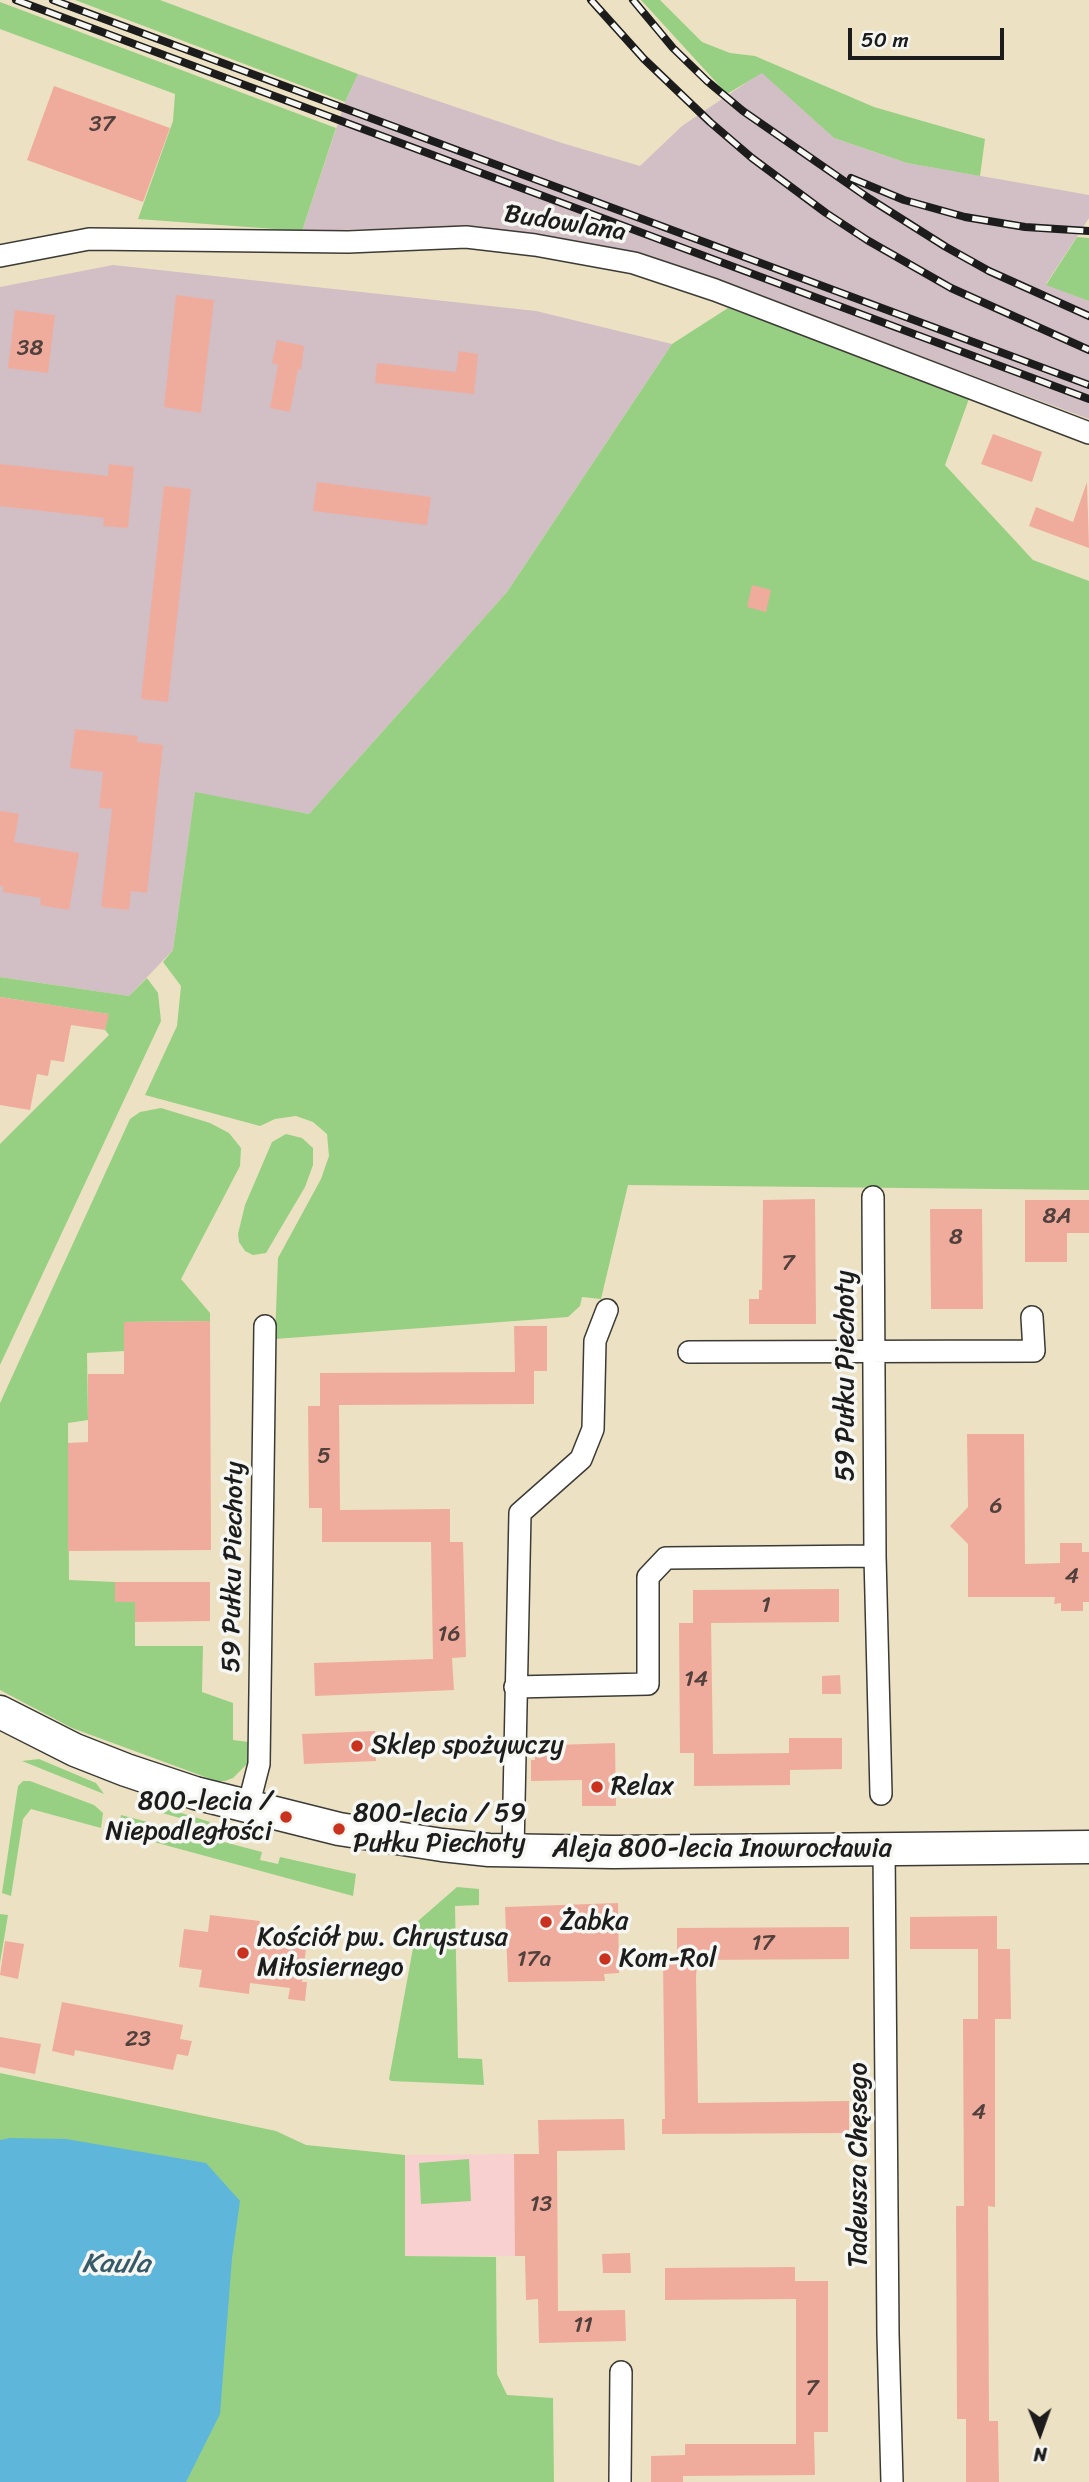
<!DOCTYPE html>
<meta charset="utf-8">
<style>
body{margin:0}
#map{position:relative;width:1089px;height:2482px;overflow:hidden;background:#ece1c2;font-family:Sriracha,sans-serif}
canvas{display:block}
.north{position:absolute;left:1005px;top:2398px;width:70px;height:70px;-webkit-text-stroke:5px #f6f6f2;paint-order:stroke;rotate:179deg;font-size:19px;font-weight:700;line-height:28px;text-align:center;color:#1c1c1c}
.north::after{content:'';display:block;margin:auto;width:24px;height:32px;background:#1c1c1c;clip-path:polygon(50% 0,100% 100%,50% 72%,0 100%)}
.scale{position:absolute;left:848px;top:28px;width:156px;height:32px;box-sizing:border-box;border:4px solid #1c1c1c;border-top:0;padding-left:9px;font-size:21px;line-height:24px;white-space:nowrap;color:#1c1c1c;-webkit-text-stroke:5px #f6f6f2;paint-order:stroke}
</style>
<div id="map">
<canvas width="1089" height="2482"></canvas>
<div class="north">N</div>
<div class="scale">50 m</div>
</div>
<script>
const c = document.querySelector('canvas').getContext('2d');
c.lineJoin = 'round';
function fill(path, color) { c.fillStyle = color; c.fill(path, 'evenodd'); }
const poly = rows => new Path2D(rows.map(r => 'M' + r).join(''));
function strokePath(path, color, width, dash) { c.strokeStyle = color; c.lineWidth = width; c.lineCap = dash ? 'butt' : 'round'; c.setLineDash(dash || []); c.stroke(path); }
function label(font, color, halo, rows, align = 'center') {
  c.font = font + ' Sriracha,sans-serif'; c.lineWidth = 7; c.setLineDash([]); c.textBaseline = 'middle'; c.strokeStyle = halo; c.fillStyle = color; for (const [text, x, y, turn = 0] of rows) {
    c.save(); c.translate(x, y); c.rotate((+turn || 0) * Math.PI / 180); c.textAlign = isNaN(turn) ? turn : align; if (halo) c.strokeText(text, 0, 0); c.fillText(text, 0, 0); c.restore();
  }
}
fill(poly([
 [524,2154,525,2256,405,2256,405,2155]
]), '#f7d0cf');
fill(poly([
 [762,72,834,138,907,163,1089,195,1089,218,1046,284,1089,301,1089,419,719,281,642,257,476,226,302,231,345,102,358,74,562,143,640,166,682,126],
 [113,265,536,311,672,344,507,592,309,814,195,793,173,950,129,996,0,977,0,287]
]), '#d2bec5');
fill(poly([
 [75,0,160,0,358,74,345,102],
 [641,0,660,0,702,42,730,53,755,56,874,107,985,139,980,176,907,163,834,138,762,73,727,94],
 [0,2,336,128,302,231,138,219,173,121,175,94,0,29],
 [1077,237,1089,238,1089,301,1046,285],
 [728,308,970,396,945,465,1033,560,1089,581,1089,1190,628,1185,601,1299,582,1297,580,1306,568,1317,275,1339,278,1258,321,1179,329,1156,327,1134,313,1122,296,1116,275,1119,260,1126,145,1095,177,1026,181,986,163,962,173,950,195,792,309,814,507,592,672,344],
 [0,977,129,996,147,978,158,993,161,1021,0,1365,0,1144,109,1035,105,1030,108,1014,0,997],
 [161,1108,210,1123,229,1133,241,1148,240,1166,181,1279,210,1313,210,1321,125,1322,124,1351,87,1353,88,1420,68,1423,69,1580,115,1582,115,1602,135,1602,135,1646,203,1646,202,1692,233,1703,233,1740,249,1742,247,1764,233,1778,225,1781,216,1781,72,1728,0,1690,0,1403,130,1119,140,1112],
 [286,1134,302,1138,313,1148,313,1165,305,1187,266,1253,253,1255,245,1251,239,1242,238,1234,245,1205,272,1142],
 [39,1759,96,1783,104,1794,22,1761],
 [23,1781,30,1781,94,1805,103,1813,101,1828,31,1809,23,1819,11,1896,2,1893,18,1786],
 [146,1802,210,1822,208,1826,134,1805],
 [121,1815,262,1852,260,1860,278,1864,280,1857,356,1874,353,1896,117,1832],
 [457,1887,479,1889,479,1905,455,1906,458,2058,482,2059,484,2085,391,2081,389,2079,418,1921],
 [0,1914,8,1915,0,1963],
 [0,2073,276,2131,306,2145,405,2155,405,2256,496,2257,497,2374,507,2395,553,2398,554,2482,0,2482],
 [469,2159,471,2201,421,2204,419,2163]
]), '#97d083');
fill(poly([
 [10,2138,66,2139,206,2163,240,2201,232,2258,220,2414,186,2482,0,2482,0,2140]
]), '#5eb6db');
fill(poly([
 [54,86,170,128,143,202,27,160],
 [176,295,214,300,201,413,164,407],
 [15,310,55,315,48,373,8,368],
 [277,340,304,346,301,370,298,369,290,412,270,408,278,365,272,363],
 [459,351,478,354,474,394,375,383,377,363,456,372],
 [993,434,1042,452,1032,482,981,464],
 [0,464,108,476,109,464,134,467,128,528,103,526,104,518,0,506],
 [317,482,431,497,427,525,313,511],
 [1087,482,1089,548,1029,526,1036,507,1073,522],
 [164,486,191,489,168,702,141,699],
 [752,585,771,590,766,612,747,607],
 [75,729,138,736,137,742,163,745,147,893,131,891,129,910,101,907,112,809,99,808,103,772,70,768],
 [0,811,19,814,14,842,79,853,69,910,40,905,41,898,3,892,3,886,0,886],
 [0,997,109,1014,105,1030,71,1025,64,1062,51,1060,48,1076,37,1074,30,1110,0,1105],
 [815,1199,816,1324,749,1324,749,1299,759,1299,759,1290,762,1290,763,1200],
 [1025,1200,1089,1200,1089,1233,1067,1233,1067,1262,1025,1262],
 [930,1209,982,1209,983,1309,931,1309],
 [210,1321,211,1550,68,1551,68,1443,88,1442,88,1374,124,1374,124,1322],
 [514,1326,547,1326,547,1371,534,1371,534,1404,339,1405,340,1510,450,1509,450,1542,463,1542,466,1657,452,1658,454,1690,315,1696,314,1663,433,1659,431,1542,322,1542,322,1508,309,1508,308,1406,320,1406,320,1373,515,1372],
 [967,1434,1024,1434,1025,1564,1060,1563,1060,1543,1082,1543,1082,1552,1089,1552,1089,1602,1083,1602,1083,1611,1061,1611,1061,1603,1054,1604,1055,1597,968,1597,968,1544,950,1526,968,1507],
 [115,1582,210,1582,210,1621,135,1622,135,1602,115,1602],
 [839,1589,839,1622,711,1623,713,1754,789,1753,789,1738,842,1738,842,1769,790,1770,790,1785,694,1786,694,1753,680,1753,679,1623,693,1623,693,1590],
 [840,1675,841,1694,822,1694,822,1676],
 [375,1731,376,1761,304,1764,302,1734],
 [535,1738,555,1738,555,1745,615,1743,616,1806,582,1806,582,1780,531,1781,531,1760,535,1760],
 [618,1903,619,1973,604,1974,605,1981,508,1982,505,1907],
 [210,1915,260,1921,258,1933,307,1940,302,1982,307,1982,305,2001,288,1999,290,1988,250,1983,249,1994,199,1987,202,1970,179,1967,184,1929,208,1932],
 [997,1916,997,1949,1010,1949,1011,2019,995,2019,995,2207,988,2206,989,2421,998,2421,999,2482,966,2482,966,2419,957,2419,956,2206,964,2206,963,2019,978,2019,978,1949,910,1949,910,1917],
 [849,1927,849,1959,697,1960,696,1977,698,2103,849,2101,849,2133,662,2134,662,2119,665,2119,663,1963,677,1963,677,1928],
 [5,1941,24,1944,18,1979,0,1975],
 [62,2002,183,2025,180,2039,192,2041,188,2056,177,2054,173,2070,75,2050,74,2056,52,2051],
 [0,2037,41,2044,35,2074,0,2067],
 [624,2119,625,2150,557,2151,558,2311,625,2310,626,2341,539,2343,538,2299,526,2300,525,2256,515,2256,514,2154,539,2154,538,2120],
 [630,2253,631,2273,603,2273,602,2254],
 [795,2267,795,2281,828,2281,828,2432,814,2432,815,2475,683,2476,683,2482,651,2482,651,2456,685,2455,685,2444,796,2444,796,2299,665,2300,665,2268]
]), '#efac9d');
const street = poly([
 [0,256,89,239,348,242,466,237,535,245,634,263,715,290,1089,433],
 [689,1352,1034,1351,1032,1317],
 [875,1556,881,1794],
 [515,1687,648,1684,648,1577,666,1558,875,1556,873,1197],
 [248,1807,259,1764,265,1326],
 [884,1848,888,2334,892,2482],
 [513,1850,520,1513,581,1459,593,1429,595,1341,607,1310],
 [620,2482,621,2372]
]);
const secondary = poly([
 [0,1712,75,1750,126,1770,195,1793,339,1829,442,1845,489,1850,613,1852,1089,1847]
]);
strokePath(street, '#3b3a35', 24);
strokePath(secondary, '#3b3a35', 35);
strokePath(street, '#fff', 21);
strokePath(secondary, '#fff', 32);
const rail = poly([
 [16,0,1089,399],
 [53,0,1089,385],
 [591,0,644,59,710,122,752,158,826,213,867,240,951,288,1089,350],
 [633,0,673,48,707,81,743,111,870,199,946,247,989,271,1089,316],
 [851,178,904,200,965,217,1025,227,1089,231]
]);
strokePath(rail, '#1c1c1c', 8);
strokePath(rail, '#f6f6f2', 5, [16]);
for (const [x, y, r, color] of [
 [357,1746,7,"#c8321e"],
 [597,1787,7,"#c8321e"],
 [286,1817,7,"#c8321e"],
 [339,1829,7,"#c8321e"],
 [546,1922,7,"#c8321e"],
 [243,1953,7,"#c8321e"],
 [605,1959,7,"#c8321e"]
]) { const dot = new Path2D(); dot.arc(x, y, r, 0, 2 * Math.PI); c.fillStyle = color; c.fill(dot); strokePath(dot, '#f6f6f2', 2.5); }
label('23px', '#51403c', null, [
 ["37",102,125],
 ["38",30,349],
 ["8A",1057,1217],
 ["8",956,1238],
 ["7",788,1264],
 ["5",324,1457],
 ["6",996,1507],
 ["4",1072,1577],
 ["1",766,1606],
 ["16",449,1635],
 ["14",696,1680],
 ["17",763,1944],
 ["17a",534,1960],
 ["23",138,2040],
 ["4",979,2113],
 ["13",541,2205],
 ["11",583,2326],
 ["7",812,2389]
]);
label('26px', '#1c1c1c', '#f6f6f2', [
 ["Budowlana",565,224,9],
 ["59 Pułku Piechoty",846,1376,-90],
 ["59 Pułku Piechoty",234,1567,-89],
 ["Aleja 800-lecia Inowrocławia",722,1849],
 ["Tadeusza Chęsego",859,2165,-90]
]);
label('26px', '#1c1c1c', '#f6f6f2', [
 ["Sklep spożywczy",371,1746],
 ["Relax",611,1787],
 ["800-lecia /",272,1802,"right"],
 ["Niepodległości",272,1832,"right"],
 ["800-lecia / 59",353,1814],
 ["Pułku Piechoty",353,1844],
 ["Żabka",560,1922],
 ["Kościół pw. Chrystusa",257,1938],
 ["Miłosiernego",257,1968],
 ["Kom-Rol",619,1959]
], 'left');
label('italic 28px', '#365a68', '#f6f6f2', [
 ["Kaula",116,2265]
]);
</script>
